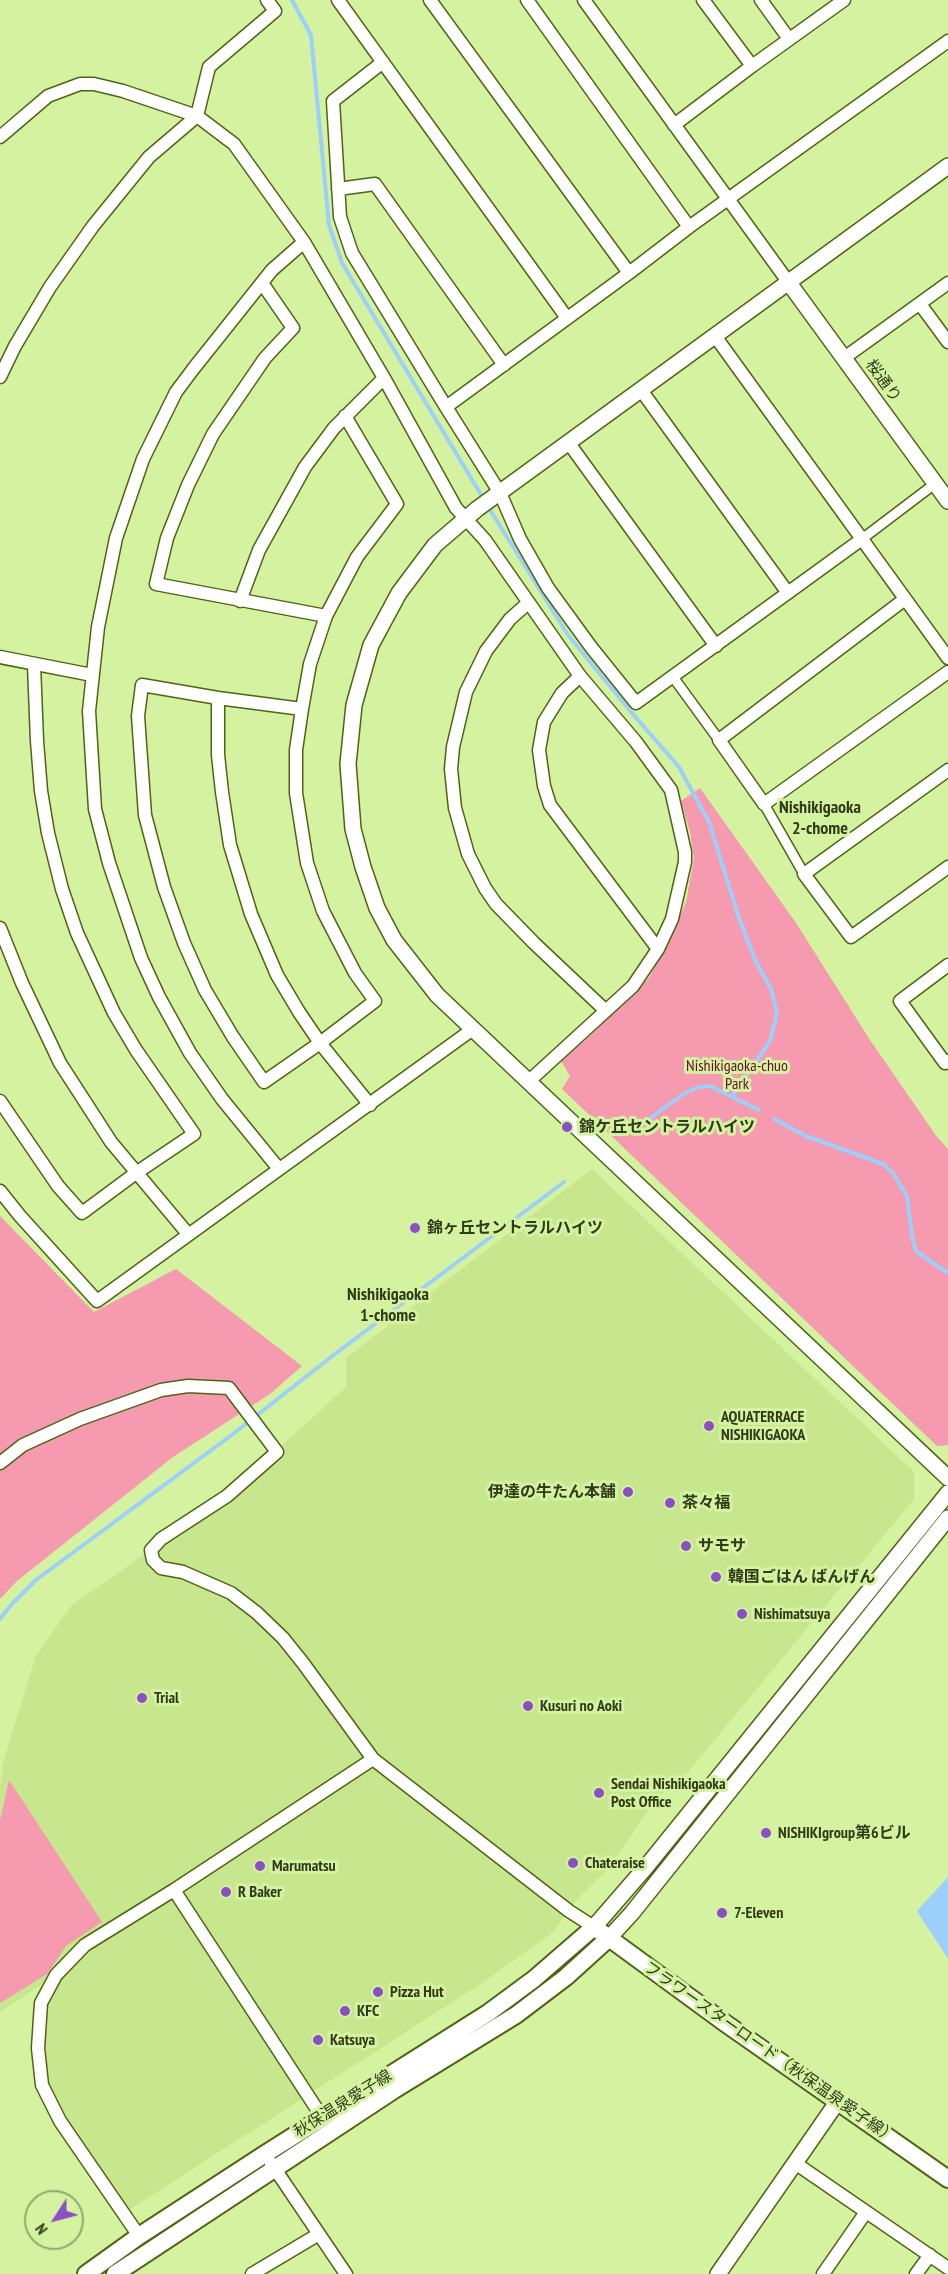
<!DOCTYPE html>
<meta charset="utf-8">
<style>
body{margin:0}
#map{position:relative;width:948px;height:2274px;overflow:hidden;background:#d4f2a0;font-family:"PT Sans Narrow",sans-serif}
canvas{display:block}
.north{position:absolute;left:24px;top:2190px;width:60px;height:60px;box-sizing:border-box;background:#d4f2a0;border:2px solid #92a96a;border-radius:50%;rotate:234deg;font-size:16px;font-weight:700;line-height:24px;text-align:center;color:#303b1a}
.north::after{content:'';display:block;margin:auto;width:21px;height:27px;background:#8b4fc5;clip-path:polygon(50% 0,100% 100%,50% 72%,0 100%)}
</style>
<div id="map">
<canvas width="948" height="2274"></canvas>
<div class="north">N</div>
</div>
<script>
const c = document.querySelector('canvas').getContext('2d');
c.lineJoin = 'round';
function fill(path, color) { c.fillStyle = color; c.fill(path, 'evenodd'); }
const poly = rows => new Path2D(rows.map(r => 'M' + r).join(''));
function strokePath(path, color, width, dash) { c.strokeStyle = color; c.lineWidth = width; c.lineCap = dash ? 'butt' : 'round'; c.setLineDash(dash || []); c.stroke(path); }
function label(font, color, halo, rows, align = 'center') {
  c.font = font + ' "PT Sans Narrow","Noto Sans JP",sans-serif'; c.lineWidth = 6; c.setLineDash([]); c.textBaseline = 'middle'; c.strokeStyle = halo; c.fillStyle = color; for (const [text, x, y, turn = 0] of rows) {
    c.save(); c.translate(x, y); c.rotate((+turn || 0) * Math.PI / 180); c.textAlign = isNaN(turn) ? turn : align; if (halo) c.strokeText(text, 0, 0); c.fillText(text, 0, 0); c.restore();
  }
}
fill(poly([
 [592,1169,914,1472,914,1499,688,1772,657,1798,607,1870,577,1899,553,1932,479,1985,124,2213,42,2085,38,2048,48,1980,0,2012,0,1786,4,1759,36,1656,71,1606,227,1496,346,1387,346,1358]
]), '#c7e68d');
fill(poly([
 [700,788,796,923,870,1040,937,1137,948,1149,948,1445,937,1446,562,1089,570,1076,561,1061,590,1036,649,978,674,931,686,902,694,859,690,832,681,801],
 [0,1216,94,1312,176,1269,302,1366,270,1394,173,1457,17,1581,0,1599],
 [9,1780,102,1922,66,1946,47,1974,0,2003,0,1821]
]), '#f69ab0');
fill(poly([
 [948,1877,948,1959,917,1911]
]), '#9ccffa');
strokePath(poly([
 [292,0,311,35,329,225,342,263,483,498],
 [487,505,568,635,632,713,679,767,709,822,739,918,756,962,771,989,777,1013,770,1041,733,1095],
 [774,1119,806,1136,883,1164,893,1173,907,1196,912,1236,916,1251,948,1273],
 [645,1122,685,1093,699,1087,710,1086,759,1110],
 [0,1619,11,1605,36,1580,233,1434,335,1354,564,1182]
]), '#9ccffa', 4);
const pedestrian = poly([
 [862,539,928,489],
 [673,677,719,740],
 [764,804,804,874]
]);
const minor = poly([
 [338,0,567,318],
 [430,0,629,273,446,407,500,493,520,539,548,588,591,647,636,703,862,539],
 [527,0,689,227],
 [584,0,789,283],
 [703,0,752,66,844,0],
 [761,0,789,39],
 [383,62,333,101,340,217,352,253,446,407],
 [674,125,752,66],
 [0,137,48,96,80,84,94,84,123,91,197,116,234,144,304,242,384,378,456,508,485,540,580,676,636,742,671,790,685,852,685,862,672,919,658,949,633,986,528,1082],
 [338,189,375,184,504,365],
 [629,273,689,227,948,41],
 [262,283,293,328,265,358,213,434,188,485,167,538,156,584,326,616],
 [920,304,948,342],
 [715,336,948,658],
 [844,358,948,283],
 [0,377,15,346,50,287,93,226,149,157,197,116,209,67,275,11,267,0],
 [641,390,788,593],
 [568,442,716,646],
 [905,599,719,740,764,804,948,672],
 [240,601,259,550,305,467,334,428,384,378],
 [528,603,510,619,486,651,466,692,453,747,451,769,455,808,468,854,485,888,496,904,534,943,606,1011],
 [0,657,92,675],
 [580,676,562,693,544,722,539,750,544,786,550,805,658,949],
 [218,698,218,755,222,792,230,845,251,914,277,975,299,1012,320,1043,370,1105],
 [302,709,218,698,142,685,138,716,145,815,164,887,184,943,205,990,233,1037,264,1082,320,1043,375,1001,355,973,323,911,307,863,296,793,296,750,302,709,310,664,326,616,357,557,397,504,345,416],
 [948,770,804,874,851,937,948,867],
 [0,928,22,983,60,1063,111,1142,188,1234],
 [948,965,900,1001,945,1063,948,1061],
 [0,1101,58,1186,82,1213,136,1173,194,1134,136,1050,114,1013,77,933,62,889,48,833,41,791,37,741,34,665],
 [279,1169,222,1099,190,1053,159,997,141,958,109,863,95,809,89,711,98,627,116,538,143,459,176,392,194,368,272,270,304,242],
 [0,1191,20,1216,97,1301,473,1029],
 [0,1463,23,1445,80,1419,161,1390,188,1386,229,1388,277,1452,227,1496,161,1539,151,1550,153,1560,161,1568,183,1572,231,1593,257,1613,283,1638,303,1663,373,1759],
 [174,1890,322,2117],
 [271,2163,346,2274],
 [795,2163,948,2268],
 [139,2236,60,2121,42,2085,38,2048,41,2003,56,1975,85,1945,174,1890,373,1759,569,1911,594,1927],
 [252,2274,319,2234],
 [823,2274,866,2212],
 [916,2274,930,2255]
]);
const tertiary = poly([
 [948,166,477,509,435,545,399,593,371,645,354,705,348,764,353,829,363,867,377,908,394,940,437,995,948,1478],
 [789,283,948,501],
 [594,1927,646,1867,948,1493],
 [609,1938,632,1913,948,1518],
 [718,2274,838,2101]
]);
const secondary = poly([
 [86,2274,139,2236,265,2154,488,2013,534,1979,594,1927,725,2023,948,2179],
 [115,2274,394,2090,516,2015,566,1977,609,1938]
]);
strokePath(pedestrian, '#4e6511', 12);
strokePath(minor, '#4e6511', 15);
strokePath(tertiary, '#4e6511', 18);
strokePath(secondary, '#4e6511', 20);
strokePath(pedestrian, '#fff', 9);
strokePath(minor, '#fff', 12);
strokePath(tertiary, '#fff', 15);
strokePath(secondary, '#fff', 16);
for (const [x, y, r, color] of [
 [567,1127,6,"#8b4fc5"],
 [415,1228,6,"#8b4fc5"],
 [709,1426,6,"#8b4fc5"],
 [628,1492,6,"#8b4fc5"],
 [670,1503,6,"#8b4fc5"],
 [686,1546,6,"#8b4fc5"],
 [716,1577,6,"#8b4fc5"],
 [742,1614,6,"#8b4fc5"],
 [142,1698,6,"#8b4fc5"],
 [528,1706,6,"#8b4fc5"],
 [599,1793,6,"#8b4fc5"],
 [766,1833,6,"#8b4fc5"],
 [573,1863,6,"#8b4fc5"],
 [260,1866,6,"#8b4fc5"],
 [226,1892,6,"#8b4fc5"],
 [722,1913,6,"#8b4fc5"],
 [378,1992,6,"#8b4fc5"],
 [345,2011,6,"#8b4fc5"],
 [318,2040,6,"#8b4fc5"]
]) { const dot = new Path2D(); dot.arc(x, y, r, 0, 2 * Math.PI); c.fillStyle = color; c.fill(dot); strokePath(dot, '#d4f2a0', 2); }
label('16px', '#303b1a', '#d4f2a0', [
 ["桜通り",883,381,54],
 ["フラワースターロード（秋保温泉愛子線）",770,2053,35],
 ["秋保温泉愛子線",343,2104,-32]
]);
label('16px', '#6b0830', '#d4f2a0', [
 ["Nishikigaoka-chuo",737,1066],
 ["Park",737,1084]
]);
label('bold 16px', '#303b1a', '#d4f2a0', [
 ["錦ケ丘セントラルハイツ",579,1127],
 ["錦ヶ丘セントラルハイツ",427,1228],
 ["AQUATERRACE",721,1417],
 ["NISHIKIGAOKA",721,1435],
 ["伊達の牛たん本舗",616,1492,"right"],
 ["茶々福",682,1503],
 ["サモサ",698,1546],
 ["韓国ごはん ばんげん",728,1577],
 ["Nishimatsuya",754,1614],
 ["Trial",154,1698],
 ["Kusuri no Aoki",540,1706],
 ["Sendai Nishikigaoka",611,1784],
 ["Post Office",611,1802],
 ["NISHIKIgroup第6ビル",778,1833],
 ["Chateraise",585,1863],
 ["Marumatsu",272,1866],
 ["R Baker",238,1892],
 ["7-Eleven",734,1913],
 ["Pizza Hut",390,1992],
 ["KFC",357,2011],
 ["Katsuya",330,2040]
], 'left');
label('bold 18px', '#303b1a', '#d4f2a0', [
 ["Nishikigaoka",820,808],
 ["2-chome",820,829],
 ["Nishikigaoka",388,1295],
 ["1-chome",388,1316]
]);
</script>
